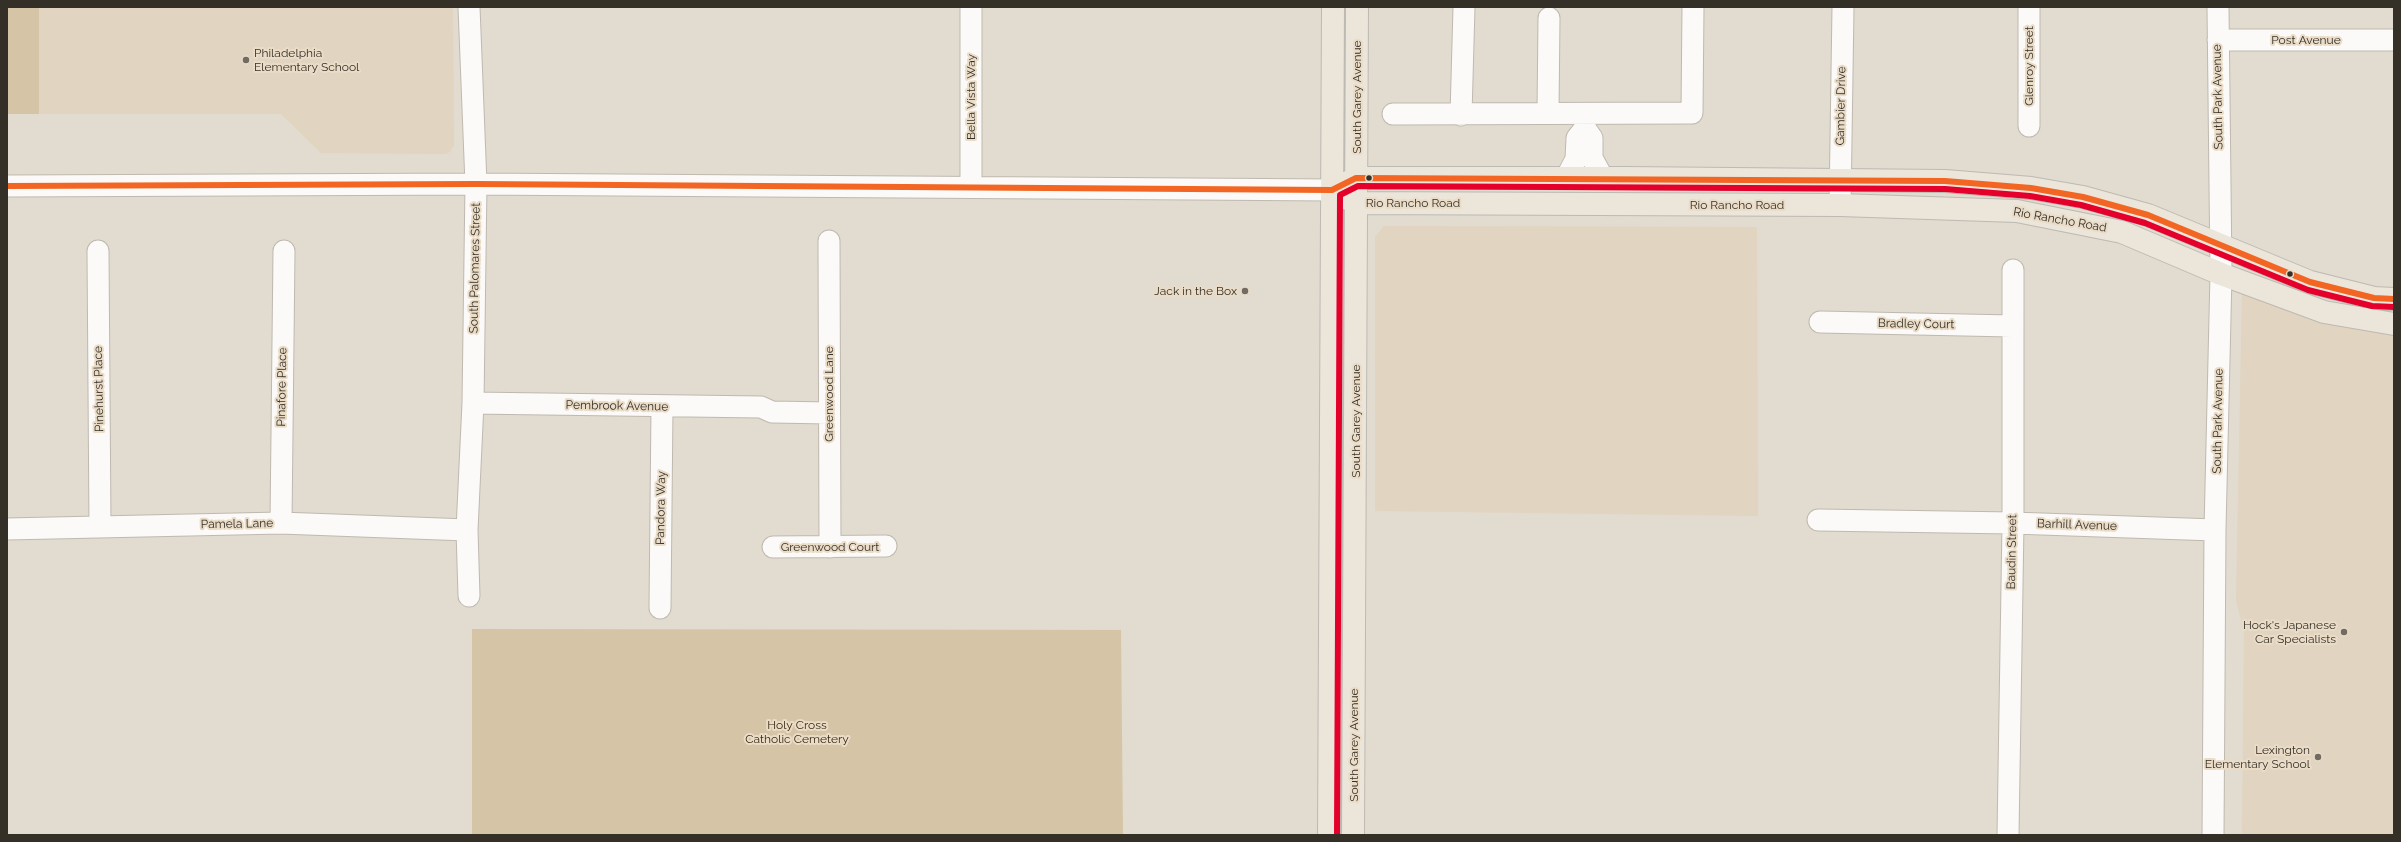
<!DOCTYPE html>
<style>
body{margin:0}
#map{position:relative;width:2401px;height:842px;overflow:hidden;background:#e2dbcf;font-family:Raleway,sans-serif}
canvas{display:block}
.frame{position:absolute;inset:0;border:8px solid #342f27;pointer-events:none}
</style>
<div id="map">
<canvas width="2401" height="842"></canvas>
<div class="frame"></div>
</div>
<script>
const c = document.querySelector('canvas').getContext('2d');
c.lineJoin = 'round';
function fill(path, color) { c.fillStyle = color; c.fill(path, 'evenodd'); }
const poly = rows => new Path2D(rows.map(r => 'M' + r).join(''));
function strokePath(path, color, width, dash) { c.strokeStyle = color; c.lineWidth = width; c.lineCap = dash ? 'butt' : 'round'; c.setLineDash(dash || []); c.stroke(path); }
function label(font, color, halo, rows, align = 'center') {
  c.font = font + ' Raleway,sans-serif'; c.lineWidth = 4; c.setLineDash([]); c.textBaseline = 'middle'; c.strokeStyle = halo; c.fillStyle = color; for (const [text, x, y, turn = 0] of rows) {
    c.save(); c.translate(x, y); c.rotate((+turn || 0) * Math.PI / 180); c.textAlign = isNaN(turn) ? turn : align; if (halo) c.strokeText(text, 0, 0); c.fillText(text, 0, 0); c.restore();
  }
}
fill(poly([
 [39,7,453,7,454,145,450,152,446,154,321,153,281,114,39,114],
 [1384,226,1757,227,1758,516,1375,511,1375,237],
 [2242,293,2394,332,2394,835,2242,835,2244,631,2236,601]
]), '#e1d4c0');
fill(poly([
 [7,7,39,7,39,114,7,114],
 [472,629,1121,630,1123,835,472,835]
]), '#d6c4a7');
const minor = poly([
 [971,7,971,187],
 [2029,7,2029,126],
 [2218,40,2394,40],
 [1548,113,1549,18],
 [1393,114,1692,113,1693,7],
 [1585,114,1585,128,1592,138,1592,158,1603,178],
 [1461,115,1464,7],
 [1566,178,1576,159,1577,138,1585,128],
 [7,186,476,184,1332,190],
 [1840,205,1843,7],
 [829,241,830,547],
 [98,251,100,527],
 [1820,322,2012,326],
 [473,403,761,407,772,412,829,413],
 [1818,520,2013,523,2215,530],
 [281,523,284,251],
 [7,529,281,523,467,530],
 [773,547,886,546],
 [469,596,467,530,473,403,476,184,469,7],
 [660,608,662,407],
 [2008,835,2013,523,2013,270],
 [2213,835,2215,530,2221,274,2218,7]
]);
const major = poly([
 [1332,190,1356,203,1840,205,2017,211,2122,232,2221,274,2324,312,2394,324],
 [1332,190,1356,178,1625,178,1945,181,2031,188,2083,197,2148,215,2310,282,2374,298,2394,299],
 [1329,835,1333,7],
 [1353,835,1357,7]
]);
strokePath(minor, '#bfb9b0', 23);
strokePath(major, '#bdb9b3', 24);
strokePath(minor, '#fbfaf8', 21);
strokePath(major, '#ebe5da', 22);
strokePath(poly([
 [7,186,476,184,1332,190,1356,178,1945,181,2031,188,2083,197,2148,215,2310,282,2374,298,2394,299]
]), '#f26522', 6);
strokePath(poly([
 [1337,835,1340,195,1358,186,1945,189,2030,196,2081,205,2145,223,2308,290,2372,306,2394,307]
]), '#e4002b', 6);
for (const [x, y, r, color] of [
 [246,60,4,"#716b62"],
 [1369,178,3.5,"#342f27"],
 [2290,274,3.5,"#342f27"],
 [1245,291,4,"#716b62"],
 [2344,632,4,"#716b62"],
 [2318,757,4,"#716b62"]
]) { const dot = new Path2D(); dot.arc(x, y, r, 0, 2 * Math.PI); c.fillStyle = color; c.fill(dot); strokePath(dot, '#eadcc7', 1.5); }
label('12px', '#342f27', '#eadcc7', [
 ["Post Avenue",2306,40],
 ["Glenroy Street",2029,66,-90],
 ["Bella Vista Way",971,97,-90],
 ["South Garey Avenue",1357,97,-90],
 ["South Park Avenue",2218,97,-91],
 ["Gambier Drive",1841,106,-89],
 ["Rio Rancho Road",1413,203],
 ["Rio Rancho Road",1737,205],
 ["Rio Rancho Road",2060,220,10],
 ["South Palomares Street",475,268,-89],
 ["Bradley Court",1916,324,1],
 ["Pinafore Place",282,387,-89],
 ["Pinehurst Place",99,389,-91],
 ["Greenwood Lane",829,394,-90],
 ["Pembrook Avenue",617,406,1],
 ["South Garey Avenue",1356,421,-90],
 ["South Park Avenue",2218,421,-89],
 ["Pandora Way",661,508,-89],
 ["Pamela Lane",237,524,-1],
 ["Barhill Avenue",2077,525,2],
 ["Greenwood Court",830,547],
 ["Baudin Street",2012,552,-89],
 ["South Garey Avenue",1354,745,-90]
]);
label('12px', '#342f27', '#eadcc7', [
 ["Philadelphia",254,53,"left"],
 ["Elementary School",254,67,"left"],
 ["Jack in the Box",1237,291],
 ["Hock's Japanese",2336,625],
 ["Car Specialists",2336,639],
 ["Lexington",2310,750],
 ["Elementary School",2310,764]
], 'right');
label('12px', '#392a11', '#eadcc7', [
 ["Holy Cross",797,725],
 ["Catholic Cemetery",797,739]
]);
</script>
